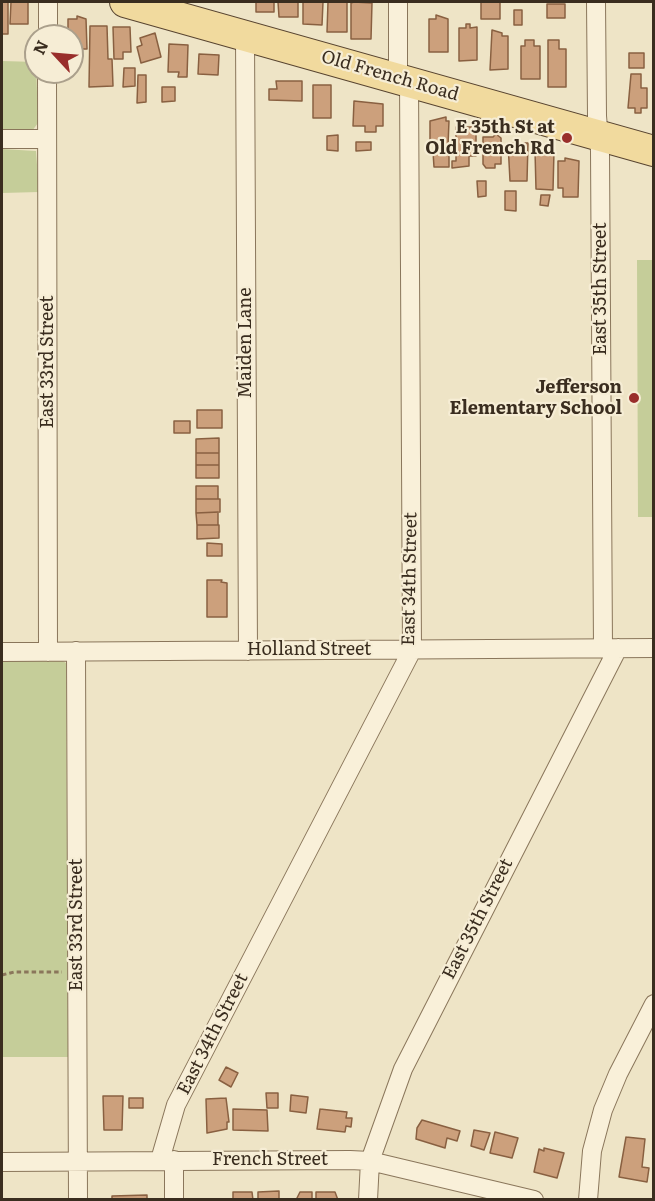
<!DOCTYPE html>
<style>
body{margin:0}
#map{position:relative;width:655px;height:1201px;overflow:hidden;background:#eee4c6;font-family:Literata,serif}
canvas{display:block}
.frame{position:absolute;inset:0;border:3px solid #3a2d1f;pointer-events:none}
.north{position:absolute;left:24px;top:24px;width:60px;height:60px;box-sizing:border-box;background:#f6edd5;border:2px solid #aba08c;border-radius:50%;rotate:296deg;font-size:16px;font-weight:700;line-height:24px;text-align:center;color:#3a2d1f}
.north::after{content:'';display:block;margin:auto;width:21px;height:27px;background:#992e2b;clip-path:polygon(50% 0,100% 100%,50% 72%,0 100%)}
</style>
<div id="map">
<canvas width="655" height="1201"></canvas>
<div class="frame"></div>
<div class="north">N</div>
</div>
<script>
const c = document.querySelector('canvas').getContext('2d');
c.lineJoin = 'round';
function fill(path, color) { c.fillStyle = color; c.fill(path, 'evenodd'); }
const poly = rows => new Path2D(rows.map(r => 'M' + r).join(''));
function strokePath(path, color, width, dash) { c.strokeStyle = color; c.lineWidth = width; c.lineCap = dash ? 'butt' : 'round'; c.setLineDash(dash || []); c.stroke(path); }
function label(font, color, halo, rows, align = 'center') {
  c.font = font + ' Literata,serif'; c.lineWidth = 4.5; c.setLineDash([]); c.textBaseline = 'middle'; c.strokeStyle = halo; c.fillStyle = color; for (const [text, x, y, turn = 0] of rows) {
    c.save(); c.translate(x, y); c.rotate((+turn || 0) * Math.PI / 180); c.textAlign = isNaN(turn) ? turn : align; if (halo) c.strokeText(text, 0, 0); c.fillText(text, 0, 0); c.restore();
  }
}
fill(poly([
 [2,61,36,62,38,123,32,131,2,131],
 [2,149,36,151,39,192,2,193],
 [637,260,653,260,653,517,638,517],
 [61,660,66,663,66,668,68,1057,2,1057,2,661]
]), '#c5cd99');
const building = poly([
 [2,2,8,2,8,34,2,34,2,2],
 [11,2,28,2,28,24,10,24,11,2],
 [256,2,274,2,274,12,256,12,256,2],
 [278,2,298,2,298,17,279,17,278,2],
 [303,2,323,2,322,25,303,24,303,2],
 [328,2,347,2,347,32,327,32,328,2],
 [354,2,372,3,371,39,351,39,351,3,354,2],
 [481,2,500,2,500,19,481,19,481,2],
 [547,4,565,4,565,18,547,18,547,4],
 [514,10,522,10,522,25,514,25,514,10],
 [436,15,448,19,448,52,429,52,429,19,436,19,436,15],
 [77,16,86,19,87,49,72,49,72,36,68,36,68,19,77,19,77,16],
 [466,24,470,24,470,28,477,27,477,60,459,61,459,28,466,28,466,24],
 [90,26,107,26,108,59,112,59,113,86,89,87,90,26],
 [113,27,130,27,131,52,123,52,123,59,114,59,113,27],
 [492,30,502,33,502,36,508,36,508,69,490,70,492,30],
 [155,33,161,57,141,63,137,47,142,45,140,38,155,33],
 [525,40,534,40,534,46,540,46,540,79,521,79,521,46,525,46,525,40],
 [548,40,559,40,559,49,566,49,566,87,548,87,548,40],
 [169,44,188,45,187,77,178,77,179,72,168,72,169,44],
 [629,53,644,53,644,68,629,68,629,53],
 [199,54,219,55,218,75,198,74,199,54],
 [124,68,135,68,135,86,123,87,124,68],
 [631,74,641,74,641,88,647,88,647,108,641,108,641,113,635,113,635,108,628,108,631,74],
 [138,75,146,75,146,102,137,103,138,75],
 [276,81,302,81,302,101,269,100,269,89,277,89,276,81],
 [313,85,331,85,331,118,313,118,313,85],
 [162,87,175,87,175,101,162,102,162,87],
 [354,101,383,104,383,126,376,126,376,132,365,132,365,126,353,126,354,101],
 [446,117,446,121,449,121,448,145,437,145,437,142,430,142,430,121,446,117],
 [456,127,476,127,476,156,469,156,469,166,452,168,452,161,456,161,456,127],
 [496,134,501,138,501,164,495,164,495,168,486,168,483,164,483,137,493,137,496,134],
 [338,135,338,151,327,150,327,136,338,135],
 [356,142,371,142,371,150,356,151,356,142],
 [508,143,528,143,527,181,510,181,508,143],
 [543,148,554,151,553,190,536,189,535,151,543,151,543,148],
 [433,152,449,152,449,167,434,167,433,152],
 [565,158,579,161,578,197,563,197,563,188,558,188,558,161,565,161,565,158],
 [477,181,486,181,486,196,478,197,477,181],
 [505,191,516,191,516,211,505,210,505,191],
 [541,195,550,195,548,206,540,205,541,195],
 [197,410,222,410,222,428,197,428,197,410],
 [174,421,190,421,190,433,174,433,174,421],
 [219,438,219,453,196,453,196,439,219,438],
 [196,453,219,453,219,465,196,465,196,453],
 [196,465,219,465,219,478,196,478,196,465],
 [196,486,218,486,218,499,196,499,196,486],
 [196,499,220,499,220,512,196,513,196,499],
 [218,512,218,525,197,525,196,513,218,512],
 [197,525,219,525,219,538,197,539,197,525],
 [207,543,222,544,222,556,207,556,207,543],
 [207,580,222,580,221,582,227,583,227,617,207,617,207,580],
 [226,1067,238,1073,231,1087,219,1080,226,1067],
 [266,1093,278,1093,278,1108,267,1108,266,1093],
 [291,1095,308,1097,306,1113,290,1111,291,1095],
 [103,1096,123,1096,122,1130,104,1130,103,1096],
 [129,1098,143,1098,143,1108,129,1108,129,1098],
 [226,1098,229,1122,227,1122,227,1129,207,1133,206,1099,226,1098],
 [233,1109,267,1110,268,1131,233,1130,233,1109],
 [320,1109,347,1112,346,1118,352,1118,351,1127,346,1126,345,1132,317,1129,320,1109],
 [422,1120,460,1131,457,1141,447,1138,445,1148,416,1139,417,1128,422,1120],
 [474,1130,490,1133,484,1150,471,1146,474,1130],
 [495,1132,518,1138,512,1158,490,1153,495,1132],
 [626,1137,645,1139,642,1167,649,1168,647,1182,619,1177,626,1137],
 [544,1148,564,1153,557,1178,534,1172,539,1149,544,1151,544,1148],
 [279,1191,279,1200,258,1200,258,1192,279,1191],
 [233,1192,252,1192,253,1200,233,1200,233,1192],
 [300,1192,312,1192,312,1200,296,1200,300,1192],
 [316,1192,335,1192,338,1200,316,1200,316,1192],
 [147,1195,147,1200,112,1200,112,1196,147,1195]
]);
fill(building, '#cca07c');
strokePath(building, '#896041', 1.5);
const street = poly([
 [398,2,398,78],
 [596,2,597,116,600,151,603,648],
 [48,36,48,2],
 [245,36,248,651],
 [47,72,48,652],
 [2,139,47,139],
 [76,651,78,1200],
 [2,652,654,648],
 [160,1160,176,1105,412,650,409,81],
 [174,1160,174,1200],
 [2,1162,350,1160,370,1161,534,1200],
 [368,1200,370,1161,403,1069,618,648],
 [588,1200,592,1151,603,1110,618,1074,654,1004]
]);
const primary = poly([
 [125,2,654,151]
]);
strokePath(street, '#8a765b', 20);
strokePath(primary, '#584430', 32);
strokePath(poly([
 [2,975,14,972,62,972]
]), '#8a765b', 3, [4.5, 3]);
strokePath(street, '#f9f0d9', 18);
strokePath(primary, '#f1da9e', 30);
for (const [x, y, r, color] of [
 [567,138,6,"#992e2b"],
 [634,398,6,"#992e2b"]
]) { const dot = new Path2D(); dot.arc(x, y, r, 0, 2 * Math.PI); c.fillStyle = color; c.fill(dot); strokePath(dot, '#f6edd5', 2); }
label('18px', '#3a2d1f', '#f6edd5', [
 ["Old French Road",390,76,16],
 ["East 35th Street",601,289,-90],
 ["Maiden Lane",246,343,-90],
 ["East 33rd Street",48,362,-90],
 ["East 34th Street",410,579,-89],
 ["Holland Street",309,650],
 ["East 35th Street",478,919,-63],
 ["East 33rd Street",77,925,-90],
 ["East 34th Street",213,1034,-63],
 ["French Street",270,1160]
]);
label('bold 18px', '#3a2d1f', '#f6edd5', [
 ["E 35th St at",555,128],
 ["Old French Rd",555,149],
 ["Jefferson",622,388],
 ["Elementary School",622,409]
], 'right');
</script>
